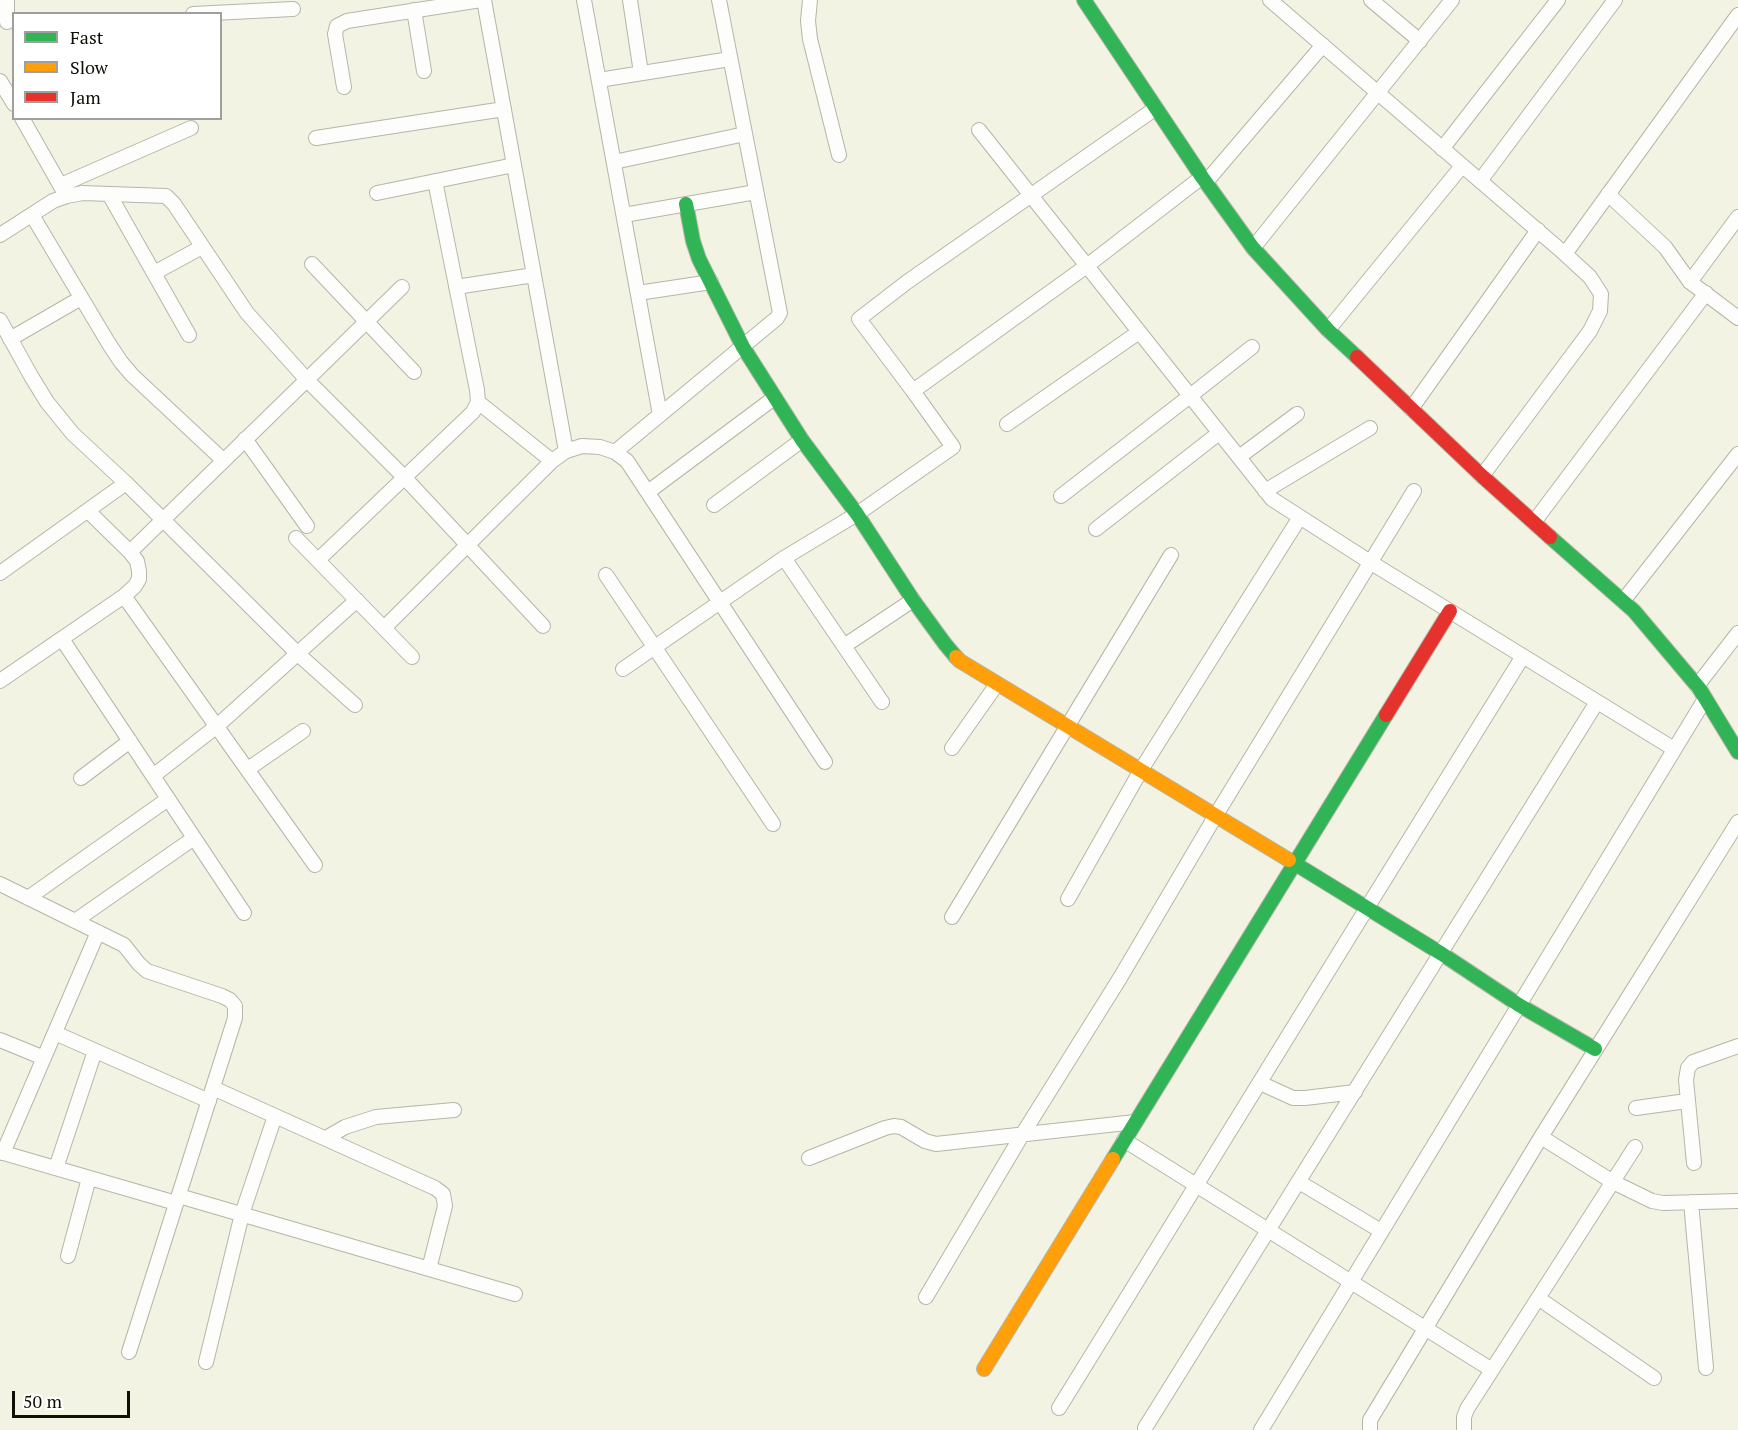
<!DOCTYPE html>
<style>
body{margin:0}
#map{position:relative;width:1738px;height:1430px;overflow:hidden;background:#f3f3e3;font-family:"PT Serif",serif}
canvas{display:block}
.legend{position:absolute;left:12px;top:12px;width:210px;height:108px;box-sizing:border-box;background:#fff;border:2px solid #9f9f9b;margin:0;padding:8px 10px;list-style:none;font-size:18px;color:#0f0f05}
.legend li{display:flex;align-items:center;gap:12px;height:30px}
.legend b{width:30px;border:2px solid #9f9f9b}
.scale{position:absolute;left:12px;top:1391px;width:118px;height:27px;box-sizing:border-box;border:3px solid #0f0f05;border-top:0;padding-left:8px;font-size:18px;line-height:21px;white-space:nowrap;color:#0f0f05;-webkit-text-stroke:4px #fff;paint-order:stroke}
</style>
<div id="map">
<canvas width="1738" height="1430"></canvas>
<ul class="legend">
<li><b style="height:8px;background:#30b455"></b>Fast</li>
<li><b style="height:8px;background:#ff9f0a"></b>Slow</li>
<li><b style="height:8px;background:#e5322d"></b>Jam</li>
</ul>
<div class="scale">50 m</div>
</div>
<script>
const c = document.querySelector('canvas').getContext('2d');
c.lineJoin = 'round';
const poly = rows => new Path2D(rows.map(r => 'M' + r).join(''));
function strokePath(path, color, width, dash) { c.strokeStyle = color; c.lineWidth = width; c.lineCap = dash ? 'butt' : 'round'; c.setLineDash(dash || []); c.stroke(path); }
const street = poly([
 [7,0,7,22],
 [484,0,566,451],
 [584,0,660,415],
 [630,0,641,73],
 [810,0,808,21,810,39,839,155],
 [1270,0,1565,254,1590,277,1601,294,1600,311,1590,331,1482,476],
 [1371,0,1420,41],
 [414,10,424,71],
 [193,14,293,9],
 [599,80,730,59],
 [0,81,14,104],
 [344,87,335,34,337,26,347,21,481,0],
 [22,118,64,192],
 [979,130,1272,499,1370,562,1674,749],
 [316,138,504,109],
 [1442,149,1558,0],
 [614,162,745,134],
 [1480,181,1615,0],
 [1206,182,1323,45],
 [61,185,191,128],
 [377,193,514,165],
 [109,194,189,335],
 [1608,194,1665,247,1690,282,1738,318],
 [32,215,109,344,121,362,132,375,223,460],
 [624,215,756,192],
 [0,235,53,201,67,196,83,193,166,196,174,204,247,313,307,380,404,477,543,626],
 [1253,248,1452,0],
 [1565,254,1738,15],
 [312,264,414,372],
 [154,273,202,247],
 [1690,282,1738,217],
 [456,287,534,275],
 [638,293,711,282],
 [0,320,31,376,47,402,73,434,126,483,298,654,355,705],
 [1328,330,1462,166],
 [10,339,81,298],
 [913,391,859,319,907,282,1156,108],
 [478,402,552,461],
 [1411,409,1538,230],
 [1007,424,1139,332],
 [245,439,307,526],
 [615,452,777,318,780,313,719,0],
 [1239,457,1297,414],
 [1265,491,1370,428],
 [648,492,774,398],
 [1061,496,1190,396,1252,347],
 [714,505,802,440],
 [1534,522,1706,293],
 [1096,529,1219,433],
 [296,538,412,657],
 [130,552,402,287],
 [784,558,882,702],
 [318,560,473,412,478,402,477,390,435,181],
 [0,573,126,483],
 [606,575,773,824],
 [124,596,315,865],
 [1623,601,1738,454],
 [384,628,552,461,566,451,582,446,600,447,615,452,627,461,825,762],
 [62,639,244,913],
 [844,646,913,600],
 [623,669,784,558,857,514,953,447,913,391,1088,265,1202,177],
 [0,681,124,596,135,586,139,579,139,571,137,561,130,552,88,511],
 [1697,686,1738,633],
 [952,748,997,684],
 [248,769,303,731],
 [153,776,217,726,357,600],
 [81,778,130,741],
 [0,884,124,945,139,964,147,971,222,996,230,1000,235,1006,235,1018,129,1352],
 [28,898,168,799],
 [1068,899,1141,770,1300,517],
 [952,917,1171,555],
 [75,921,194,838],
 [55,1033,209,1101],
 [0,1040,44,1058],
 [1260,1083,1293,1098,1305,1098,1355,1092],
 [213,1088,435,1188,443,1194,445,1206,429,1269],
 [1636,1108,1687,1101],
 [1541,1137,1613,1182,1652,1201,1663,1203,1738,1201],
 [326,1138,345,1127,376,1117,454,1110],
 [1124,1140,1492,1370],
 [0,1152,176,1203],
 [3,1153,98,932],
 [809,1158,885,1128,894,1126,901,1127,925,1141,936,1144,1135,1122],
 [1694,1163,1686,1080,1688,1068,1693,1062,1738,1046],
 [56,1168,95,1051],
 [1299,1182,1381,1231],
 [179,1196,515,1294],
 [1691,1202,1706,1368],
 [68,1256,89,1178],
 [926,1297,1022,1135,1120,978,1216,815,1414,491],
 [1538,1298,1654,1378],
 [206,1362,242,1214,275,1116],
 [1059,1408,1367,908,1523,656],
 [1145,1428,1597,702],
 [1261,1430,1705,699],
 [1370,1430,1370,1420,1541,1137,1738,822],
 [1464,1430,1464,1417,1467,1409,1635,1147]
]);
const fast = poly([
 [1084,0,1202,177,1253,248,1328,330,1357,357],
 [686,204,693,241,699,259,743,347,802,440,857,514,913,600,945,644,956,657],
 [1550,537,1634,611,1699,688,1738,752],
 [1289,860,1442,954,1519,1005,1595,1049],
 [1113,1159,1386,715]
]);
const slow = poly([
 [956,657,960,661,1289,860],
 [984,1369,1113,1159]
]);
const jam = poly([
 [1357,357,1482,476,1550,537],
 [1386,715,1450,611]
]);
strokePath(street, '#b5b5a9', 16);
strokePath(fast, '#b5b5a9', 16);
strokePath(slow, '#b5b5a9', 16);
strokePath(jam, '#b5b5a9', 16);
strokePath(street, '#fdfdfb', 14);
strokePath(fast, '#30b455', 14);
strokePath(slow, '#ff9f0a', 14);
strokePath(jam, '#e5322d', 14);
</script>
